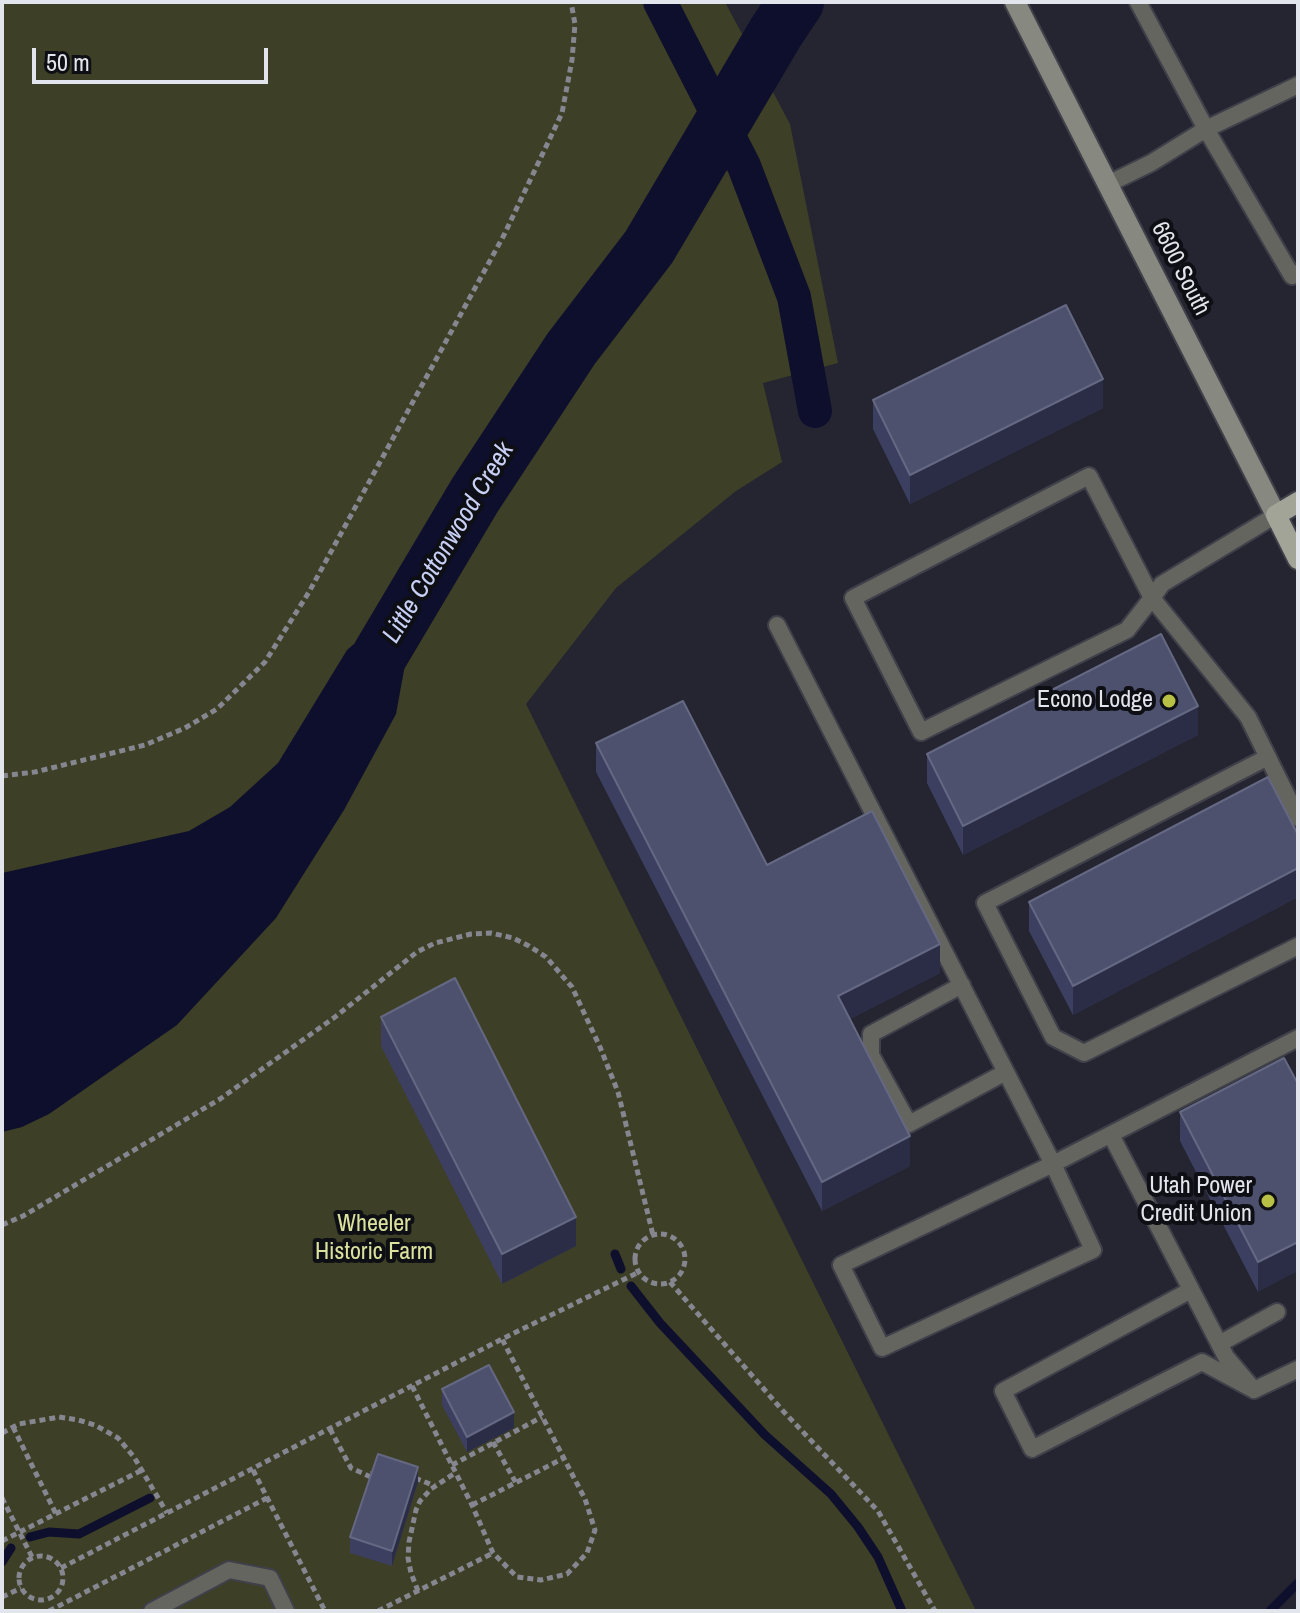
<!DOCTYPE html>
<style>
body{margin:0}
#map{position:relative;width:1300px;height:1613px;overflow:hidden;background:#242530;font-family:"Archivo Narrow",sans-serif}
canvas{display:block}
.frame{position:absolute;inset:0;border:4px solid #e3e5ec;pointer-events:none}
.scale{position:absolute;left:32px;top:48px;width:236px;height:36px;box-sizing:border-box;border:4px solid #e3e5ec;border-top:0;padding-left:10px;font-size:24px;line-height:28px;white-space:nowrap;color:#e3e5ec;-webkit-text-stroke:6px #0e0f14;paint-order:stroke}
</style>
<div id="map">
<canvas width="1300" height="1613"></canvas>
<div class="frame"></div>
<div class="scale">50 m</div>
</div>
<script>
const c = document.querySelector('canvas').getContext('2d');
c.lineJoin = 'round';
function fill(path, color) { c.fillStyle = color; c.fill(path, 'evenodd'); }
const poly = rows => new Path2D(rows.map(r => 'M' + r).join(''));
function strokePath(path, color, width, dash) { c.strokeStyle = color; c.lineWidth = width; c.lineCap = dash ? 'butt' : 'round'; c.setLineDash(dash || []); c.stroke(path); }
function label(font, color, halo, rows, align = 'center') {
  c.font = font + ' "Archivo Narrow",sans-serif'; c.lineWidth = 8; c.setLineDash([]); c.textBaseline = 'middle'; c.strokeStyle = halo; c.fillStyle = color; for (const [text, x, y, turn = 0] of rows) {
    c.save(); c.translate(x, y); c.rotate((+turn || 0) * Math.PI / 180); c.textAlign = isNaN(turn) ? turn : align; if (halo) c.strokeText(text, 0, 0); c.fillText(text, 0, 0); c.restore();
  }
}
fill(poly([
 [2,2,725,2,790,124,838,363,763,383,782,462,736,491,616,588,526,704,976,1611,2,1611]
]), '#3d3f26');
fill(poly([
 [419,588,396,714,344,810,276,918,177,1025,49,1114,22,1127,2,1132,2,873,189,831,230,807,278,763,347,650]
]), '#0e0f2d');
strokePath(poly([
 [615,1254,621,1269],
 [631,1286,660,1323,765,1435,831,1494,858,1527,878,1557,902,1611],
 [30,1537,49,1532,79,1534,150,1498],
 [2,1562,11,1548],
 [1270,1611,1298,1583]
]), '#0e0f2d', 9);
strokePath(poly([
 [660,2,744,166,794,297,815,411]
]), '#0e0f2d', 34);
strokePath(poly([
 [380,655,475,495,571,349,649,247,776,32,796,2]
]), '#0e0f2d', 56);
const service = poly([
 [1138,2,1206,129,1292,276,1298,273],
 [1108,184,1151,163,1206,129,1298,85],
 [1276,515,1162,584,1152,598,1127,630,921,732,853,598,1089,476,1152,598,1248,717,1298,818],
 [777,625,1053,1164,1298,1038],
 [1268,757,985,903,1053,1037,1084,1053,1298,946],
 [962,985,871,1034,871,1055,909,1124,1006,1072],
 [1111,1135,1226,1357,1254,1390,1298,1369],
 [1053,1164,1093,1250,882,1348,841,1265,1053,1164],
 [1191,1290,1003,1391,1032,1449,1202,1362,1254,1390],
 [1219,1344,1277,1312],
 [152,1611,229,1570,270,1578,286,1611]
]);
const secondary = poly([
 [1015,2,1276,515]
]);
const primary = poly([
 [1298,502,1276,515,1298,559]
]);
strokePath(service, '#3f404a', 20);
strokePath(secondary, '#3f404a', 24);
strokePath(primary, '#3f404a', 24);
strokePath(poly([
 [2,776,35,772,145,745,185,728,217,709,265,662,309,592,504,235,562,113,572,60,575,24,571,2],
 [2,1225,23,1216,220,1099,335,1017,417,952,435,943,471,934,491,933,513,938,529,946,546,957,572,987,600,1047,618,1092,653,1235],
 '635 1259a25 25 0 1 1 50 0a25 25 0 1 1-50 0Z',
 [670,1282,784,1412,878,1511,935,1611],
 [412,1386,472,1505,493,1553,517,1577,541,1580,567,1574,587,1553,595,1530,585,1499,502,1339],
 [13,1427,56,1514],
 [330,1429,351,1468,371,1477,373,1472],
 [2,1433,19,1424,59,1417,78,1420,95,1425,118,1438,134,1457,167,1513],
 [493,1442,516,1483],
 [452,1465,542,1417],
 [253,1470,325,1611],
 [415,1478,435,1486],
 [2,1498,32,1557],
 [472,1505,564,1458],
 [2,1541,142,1470],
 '19 1578a22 22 0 1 1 44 0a22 22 0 1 1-44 0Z',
 [61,1568,502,1339,639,1272],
 [418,1591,411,1573,408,1558,409,1542,416,1510,420,1501,431,1489,455,1473],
 [2,1597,21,1588],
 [49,1611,267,1498],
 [378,1611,493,1553]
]), '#85868f', 5, [6, 4]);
strokePath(service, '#64655f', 16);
strokePath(secondary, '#87887f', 20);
strokePath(primary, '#a2a498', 20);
fill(poly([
 [873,400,1103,408,910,504,873,429],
 [1198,735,963,855,927,783,927,754],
 [596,743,767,865,940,973,850,1019,910,1166,822,1211,596,772],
 [1298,835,1298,897,1073,1015,1029,931,1029,902],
 [381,1017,576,1246,502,1284,381,1046],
 [1284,1058,1258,1292,1180,1141,1180,1112],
 [442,1389,514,1428,467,1452,442,1405],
 [418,1482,392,1566,350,1553,350,1537]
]), '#3c3f5f');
fill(poly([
 [1103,379,1103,408,910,504,910,475],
 [1198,706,1198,735,963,855,963,826],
 [1298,868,1298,897,1073,1015,1073,986],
 [940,944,940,973,838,1025,838,996],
 [910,1136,910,1166,822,1211,822,1182],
 [576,1217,576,1246,502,1284,502,1254],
 [1298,1242,1298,1271,1258,1292,1258,1262],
 [514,1412,514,1428,467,1452,467,1437],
 [418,1467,418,1482,392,1566,392,1551]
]), '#2b2d46');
const building = poly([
 [1066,305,1103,379,910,475,873,400,1066,305],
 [1161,634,1198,706,963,826,927,754,1161,634],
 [683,701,767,865,872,811,940,944,838,996,910,1136,822,1182,596,743,683,701],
 [1268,777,1298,835,1298,868,1073,986,1029,902,1268,777],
 [455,978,576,1217,502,1254,381,1017,455,978],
 [1284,1058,1298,1084,1298,1242,1258,1262,1180,1112,1284,1058],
 [489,1365,514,1412,467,1437,442,1389,489,1365],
 [378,1454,418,1467,392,1551,350,1537,378,1454]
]);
fill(building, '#4e516e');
strokePath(building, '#656882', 2);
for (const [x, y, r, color] of [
 [1169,701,8,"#b9c046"],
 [1268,1201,8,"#b9c046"]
]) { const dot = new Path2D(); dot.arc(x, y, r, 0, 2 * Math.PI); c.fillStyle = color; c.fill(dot); strokePath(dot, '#0e0f14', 3); }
label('24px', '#e3e5ec', '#0e0f14', [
 ["6600 South",1180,269,63]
]);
label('24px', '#e3e5ec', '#0e0f14', [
 ["Econo Lodge",1153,701],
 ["Utah Power",1252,1187],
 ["Credit Union",1252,1215]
], 'right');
label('24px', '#dce29e', '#0e0f14', [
 ["Wheeler",374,1225],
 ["Historic Farm",374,1253]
]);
label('italic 26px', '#c9d0f5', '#0e0f14', [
 ["Little Cottonwood Creek",449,543,-59]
]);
</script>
